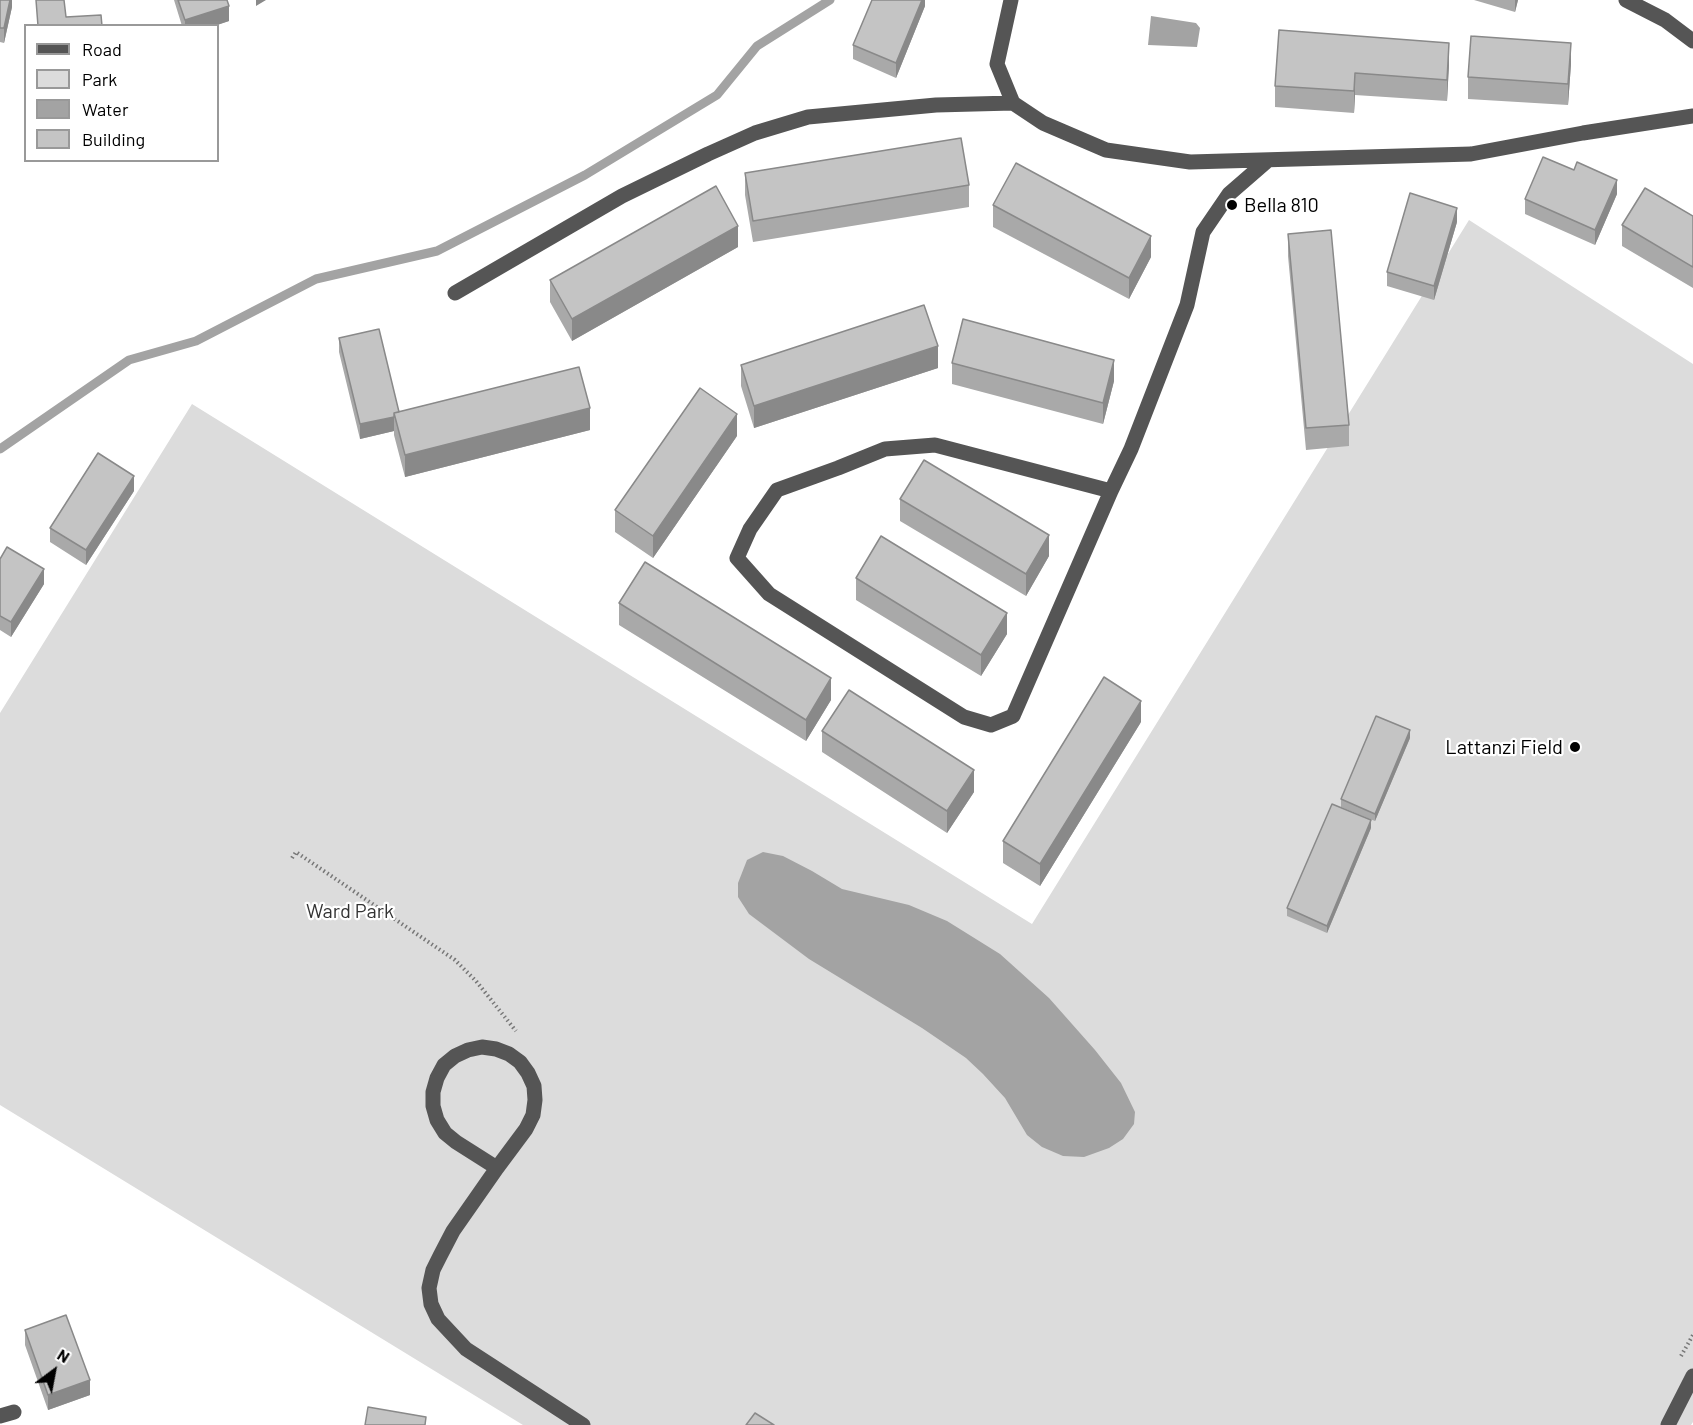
<!DOCTYPE html>
<style>
body{margin:0}
#map{position:relative;width:1693px;height:1425px;overflow:hidden;background:#fff;font-family:Barlow,sans-serif}
canvas{display:block}
.legend{position:absolute;left:24px;top:24px;width:195px;height:138px;box-sizing:border-box;background:#fff;border:2px solid #999;margin:0;padding:8px 10px;list-style:none;font-size:18px;color:#000}
.legend li{display:flex;align-items:center;gap:12px;height:30px}
.legend b{width:30px;border:2px solid #999}
.north{position:absolute;left:24px;top:1341px;width:60px;height:60px;-webkit-text-stroke:4px #fff;paint-order:stroke;rotate:32deg;font-size:16px;font-weight:700;line-height:24px;text-align:center;color:#000}
.north::after{content:'';display:block;margin:auto;width:21px;height:27px;background:#000;clip-path:polygon(50% 0,100% 100%,50% 72%,0 100%)}
</style>
<div id="map">
<canvas width="1693" height="1425"></canvas>
<ul class="legend">
<li><b style="height:8px;background:#555"></b>Road</li>
<li><b style="height:16px;background:#dcdcdc"></b>Park</li>
<li><b style="height:16px;background:#a3a3a3"></b>Water</li>
<li><b style="height:16px;background:#c4c4c4"></b>Building</li>
</ul>
<div class="north">N</div>
</div>
<script>
const c = document.querySelector('canvas').getContext('2d');
c.lineJoin = 'round';
function fill(path, color) { c.fillStyle = color; c.fill(path, 'evenodd'); }
const poly = rows => new Path2D(rows.map(r => 'M' + r).join(''));
function strokePath(path, color, width, dash) { c.strokeStyle = color; c.lineWidth = width; c.lineCap = dash ? 'butt' : 'round'; c.setLineDash(dash || []); c.stroke(path); }
function label(font, color, halo, rows, align = 'center') {
  c.font = font + ' Barlow,sans-serif'; c.lineWidth = 4.5; c.setLineDash([]); c.textBaseline = 'middle'; c.strokeStyle = halo; c.fillStyle = color; for (const [text, x, y, turn = 0] of rows) {
    c.save(); c.translate(x, y); c.rotate((+turn || 0) * Math.PI / 180); c.textAlign = isNaN(turn) ? turn : align; if (halo) c.strokeText(text, 0, 0); c.fillText(text, 0, 0); c.restore();
  }
}
fill(poly([
 [1469,220,1693,364,1693,1422,1691,1425,523,1425,0,1105,0,713,192,404,1032,924]
]), '#dcdcdc');
fill(poly([
 [1151,16,1196,23,1200,28,1197,47,1148,45],
 [763,852,783,856,812,871,842,889,909,905,947,921,1000,954,1049,998,1095,1050,1121,1083,1135,1112,1134,1124,1123,1139,1109,1148,1084,1157,1063,1156,1042,1147,1027,1135,1005,1098,983,1074,966,1058,922,1028,809,959,749,914,738,897,738,883,747,860]
]), '#a3a3a3');
strokePath(poly([
 [0,449,129,360,196,341,316,279,437,251,585,175,717,95,757,46,830,0]
]), '#a3a3a3', 9);
strokePath(poly([
 [292,858,296,852,455,960,476,981,516,1031],
 [1681,1356,1693,1335]
]), '#777', 4, [1.5, 3]);
strokePath(poly([
 [1011,0,997,64,1013,103],
 [1626,0,1665,20,1693,41],
 [455,293,622,196,708,154,755,133,808,117,936,105,1013,103,1043,123,1106,150,1190,162,1471,154,1583,133,1693,116],
 [935,445,1111,491,1013,716,991,725,964,717,769,594,737,558,750,529,777,490,838,468,885,449,935,445],
 [1111,491,1131,449,1187,305,1203,232,1229,194,1267,161],
 [482,1047,496,1049,509,1054,520,1062,528,1073,534,1086,535,1100,533,1115,526,1129,497,1168,456,1142,445,1133,437,1120,433,1106,433,1092,437,1078,444,1065,455,1056,468,1050,482,1047],
 [497,1168,453,1231,440,1256,433,1270,429,1288,431,1304,438,1319,466,1349,583,1425],
 [0,1416,14,1412],
 [1668,1425,1693,1376]
]), '#555', 15);
fill(poly([
 [0,0,12,0,12,7,4,43,0,42],
 [174,0,227,0,229,21,214,26,182,26],
 [925,0,925,6,896,78,853,59,853,45],
 [1474,0,1518,0,1515,12],
 [1279,30,1449,64,1447,101,1355,95,1354,113,1275,107,1275,86],
 [1571,64,1568,105,1468,99,1468,77],
 [745,173,969,185,969,207,753,242,745,195],
 [1617,194,1595,245,1525,214,1525,199],
 [993,205,1151,257,1129,299,993,227],
 [1693,216,1693,288,1622,246,1622,225],
 [1457,222,1434,300,1387,286,1387,272],
 [1288,234,1349,425,1349,446,1306,450,1288,256],
 [738,247,572,341,550,302,550,280],
 [339,338,399,412,590,430,405,477,394,435,394,431,360,439,339,352],
 [952,363,1114,381,1103,424,952,384],
 [741,365,938,368,754,428,741,386],
 [737,436,653,558,615,532,615,510],
 [134,491,86,565,50,542,50,528],
 [900,499,1049,556,1026,596,900,521],
 [0,559,44,584,11,637,0,630],
 [856,578,1007,634,981,676,856,600],
 [619,603,831,700,806,741,619,625],
 [1141,722,1040,886,1003,863,1003,841],
 [822,731,974,792,947,833,822,752],
 [1410,738,1375,821,1341,807,1341,799],
 [1371,828,1327,933,1287,916,1287,908],
 [25,1330,90,1395,48,1410,25,1345]
]), '#a9a9a9');
fill(poly([
 [10,0,12,0,12,7,4,43,4,28],
 [256,0,266,0,256,6],
 [922,0,925,0,925,6,896,78,896,63],
 [1515,0,1518,0,1515,12],
 [229,6,229,21,214,26,185,26,185,20],
 [1449,43,1449,64,1447,101,1447,80],
 [1571,43,1571,64,1568,105,1568,84],
 [1355,73,1355,95,1354,113,1354,91],
 [1617,180,1617,194,1595,245,1595,230],
 [1457,208,1457,222,1434,300,1434,286],
 [738,226,738,247,572,341,572,319],
 [1151,236,1151,257,1129,299,1129,278],
 [938,346,938,368,754,428,754,406],
 [1114,360,1114,381,1103,424,1103,403],
 [590,408,590,430,405,477,405,455],
 [737,414,737,436,653,558,653,536],
 [394,417,394,431,360,439,360,424],
 [134,476,134,491,86,565,86,550],
 [1049,535,1049,556,1026,596,1026,574],
 [44,569,44,584,11,637,11,622],
 [1007,613,1007,634,981,676,981,655],
 [831,678,831,700,806,741,806,720],
 [1141,701,1141,722,1040,886,1040,864],
 [1410,730,1410,738,1375,821,1375,814],
 [974,770,974,792,947,833,947,811],
 [1371,820,1371,828,1327,933,1327,926],
 [90,1380,90,1395,48,1410,48,1395]
]), '#898989');
const building = poly([
 [0,0,10,0,4,28,0,28,0,0],
 [36,0,64,0,66,17,101,15,102,26,38,26,36,0],
 [178,0,227,0,229,6,185,20,178,0],
 [872,0,922,0,896,63,853,45,872,0],
 [1279,30,1449,43,1447,80,1355,73,1354,91,1275,86,1279,30],
 [1471,36,1571,43,1568,84,1468,77,1471,36],
 [961,138,969,185,753,221,745,173,961,138],
 [1543,157,1574,170,1577,162,1617,180,1595,230,1525,199,1543,157],
 [1016,163,1151,236,1129,278,993,205,1016,163],
 [716,186,738,226,572,319,550,280,716,186],
 [1645,188,1693,216,1693,267,1622,225,1645,188],
 [1410,193,1457,208,1434,286,1387,272,1410,193],
 [1331,230,1349,425,1306,428,1288,234,1331,230],
 [924,305,938,346,754,406,741,365,924,305],
 [963,319,1114,360,1103,403,952,363,963,319],
 [379,329,399,412,394,413,394,417,360,424,339,338,379,329],
 [579,367,590,408,405,455,394,413,579,367],
 [700,388,737,414,653,536,615,510,700,388],
 [98,453,134,476,86,550,50,528,98,453],
 [924,460,1049,535,1026,574,900,499,924,460],
 [881,536,1007,613,981,655,856,578,881,536],
 [7,547,44,569,11,622,0,616,0,559,7,547],
 [645,562,831,678,806,720,619,603,645,562],
 [1104,677,1141,701,1040,864,1003,841,1104,677],
 [849,690,974,770,947,811,822,731,849,690],
 [1376,716,1410,730,1375,814,1341,799,1376,716],
 [1332,804,1371,820,1327,926,1287,908,1332,804],
 [66,1315,90,1380,48,1395,25,1330,66,1315],
 [368,1407,426,1417,425,1425,365,1425,368,1407],
 [755,1413,774,1425,746,1425,755,1413]
]);
fill(building, '#c4c4c4');
strokePath(building, '#898989', 1.5);
for (const [x, y, r, color] of [
 [1232,205,6,"#000"],
 [1575,747,6,"#000"]
]) { const dot = new Path2D(); dot.arc(x, y, r, 0, 2 * Math.PI); c.fillStyle = color; c.fill(dot); strokePath(dot, '#fff', 2); }
label('20px', '#000', '#fff', [
 ["Bella 810",1244,205],
 ["Lattanzi Field",1563,747,"right"]
], 'left');
label('20px', '#333', '#fff', [
 ["Ward Park",350,911]
]);
</script>
